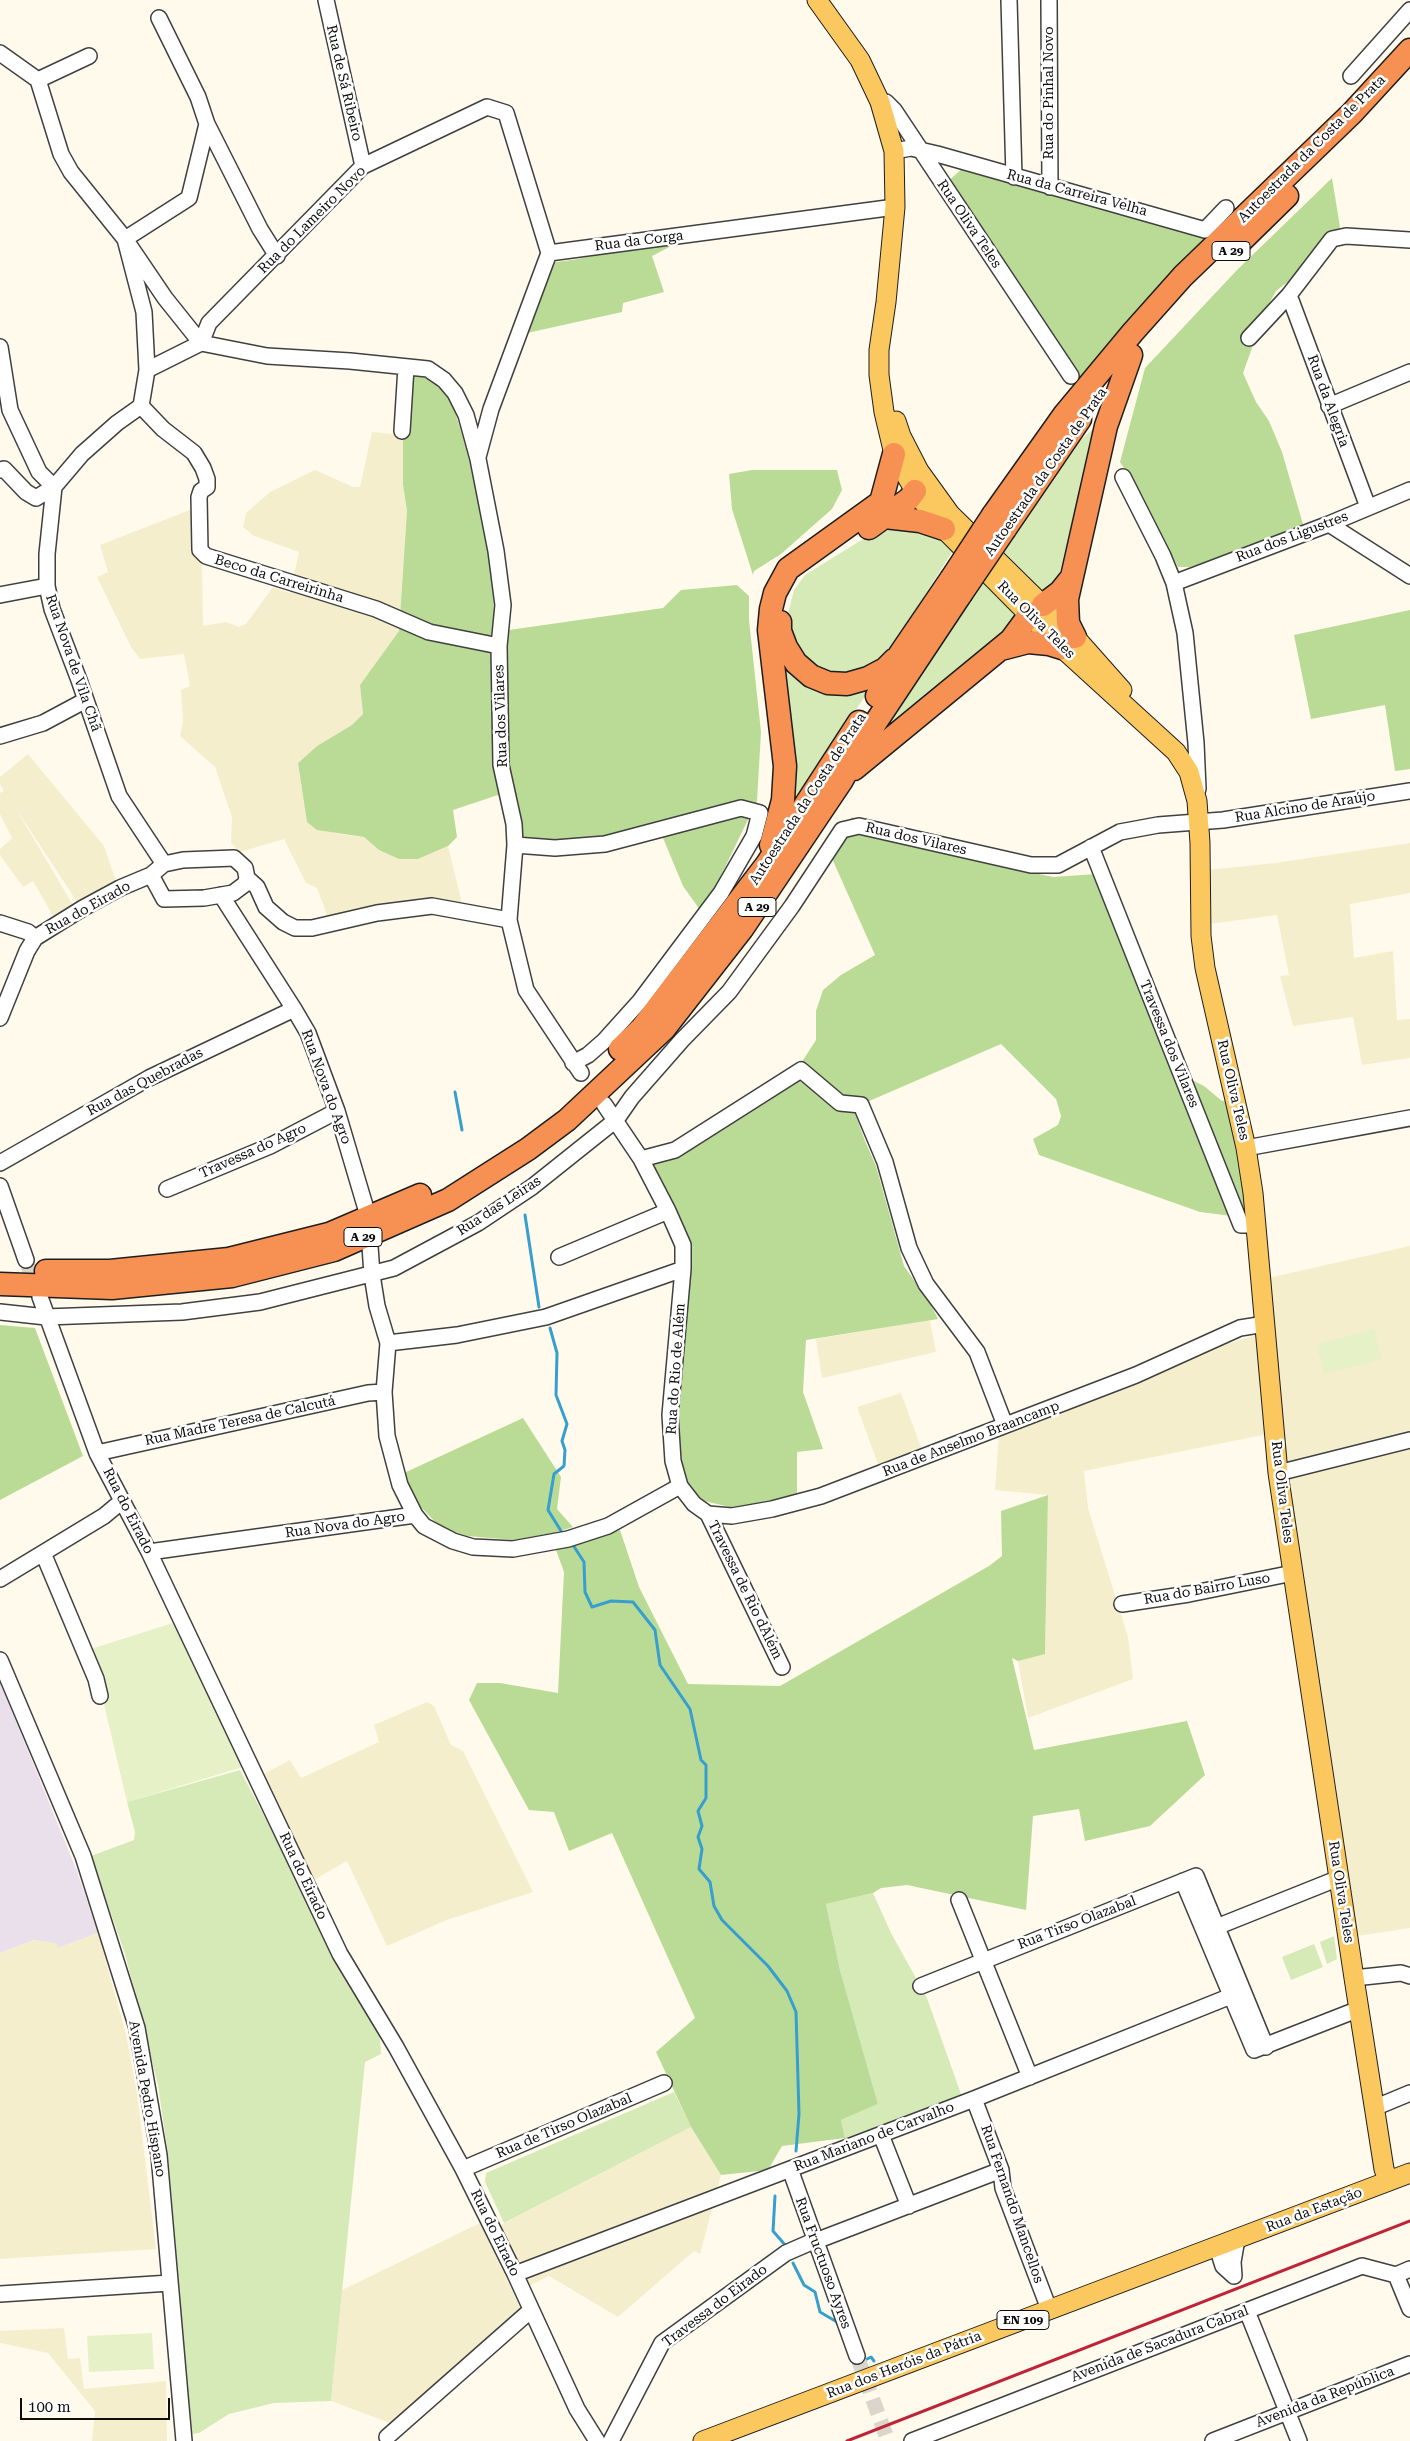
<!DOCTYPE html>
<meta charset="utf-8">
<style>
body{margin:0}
#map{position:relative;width:1410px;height:2441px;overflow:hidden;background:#fffaec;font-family:"Roboto Serif",serif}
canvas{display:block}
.scale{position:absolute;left:20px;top:2398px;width:150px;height:22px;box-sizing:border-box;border:2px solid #0d0d0d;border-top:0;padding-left:6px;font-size:15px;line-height:18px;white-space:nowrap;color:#0d0d0d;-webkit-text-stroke:4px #fff;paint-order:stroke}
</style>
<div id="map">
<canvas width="1410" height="2441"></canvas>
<div class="scale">100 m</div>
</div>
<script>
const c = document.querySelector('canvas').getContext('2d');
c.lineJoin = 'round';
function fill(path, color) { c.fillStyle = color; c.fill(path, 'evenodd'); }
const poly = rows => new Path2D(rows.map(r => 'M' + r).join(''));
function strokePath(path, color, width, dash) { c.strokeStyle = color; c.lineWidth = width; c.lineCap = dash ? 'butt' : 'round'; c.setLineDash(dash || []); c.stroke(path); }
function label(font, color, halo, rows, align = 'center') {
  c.font = font + ' "Roboto Serif",serif'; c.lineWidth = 5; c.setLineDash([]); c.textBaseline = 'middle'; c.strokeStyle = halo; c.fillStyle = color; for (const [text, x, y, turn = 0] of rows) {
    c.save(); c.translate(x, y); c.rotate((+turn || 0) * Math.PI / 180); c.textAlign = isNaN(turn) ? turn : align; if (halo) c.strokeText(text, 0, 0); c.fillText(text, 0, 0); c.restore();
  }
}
fill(poly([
 [0,1682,77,1871,98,1933,58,1948,34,1940,0,1953]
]), '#eae0ec');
fill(poly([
 [372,432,403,435,403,485,407,511,399,631,360,685,363,714,352,725,317,746,298,763,307,822,338,834,364,837,379,850,418,859,448,846,463,907,330,923,317,888,306,883,284,839,240,852,231,843,232,817,215,767,180,736,183,722,181,690,190,686,184,654,140,659,131,647,97,577,108,572,100,545,195,508,195,554,202,564,203,626,226,622,239,627,246,624,273,587,290,593,299,552,254,536,243,527,246,513,270,492,315,470,353,487,360,487],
 [28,754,104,846,117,884,79,905,15,807,73,905,53,916,33,881,23,887,0,855,0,849,12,838,0,814,0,793,4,791,0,784,0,777],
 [1410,843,1410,893,1350,904,1354,958,1393,951,1397,1020,1410,1019,1410,1058,1362,1065,1353,1017,1293,1026,1280,976,1289,975,1277,915,1209,924,1208,870,1275,863],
 [1410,1246,1410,1928,1351,1937,1287,1480,1302,1476,1300,1466,1281,1470,1278,1432,1084,1471,1088,1508,1128,1637,1133,1679,1028,1718,1018,1661,1045,1653,1048,1495,995,1490,999,1434,1180,1364,1223,1345,1273,1330,1268,1278],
 [930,1320,936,1352,822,1378,816,1339],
 [901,1393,922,1450,879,1467,857,1407],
 [427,1702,434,1706,451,1745,463,1751,533,1892,447,1920,387,1946,347,1861,312,1881,262,1775,290,1760,301,1778,379,1742,374,1725],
 [98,1933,126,2034,137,2093,156,2249,0,2259,0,1953,34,1940,56,1943,58,1948],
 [691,2127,721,2175,700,2254,694,2251,618,2317,549,2276,529,2286,501,2225],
 [480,2223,522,2312,390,2423,331,2401,342,2290],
 [64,2328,68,2359,80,2358,84,2389,166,2381,167,2441,92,2441,95,2411,48,2353,0,2343,0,2331]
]), '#f5eecc');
fill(poly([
 [1096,426,1058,579,1052,587,1044,590,1036,588,1000,555,1072,448],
 [893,525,940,536,954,549,888,653,864,673,828,673,809,664,797,651,786,622,794,590,805,575,881,528],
 [983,580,1020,616,1015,627,883,738,879,733],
 [781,648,790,664,871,687,783,820],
 [240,1770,380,2038,381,2054,365,2062,331,2401,274,2403,229,2414,199,2433,191,2434,168,2154,158,2085,125,1954,91,1856,134,1840,135,1832,127,1802],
 [873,1893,891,1933,927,1998,962,2097,876,2132,845,2138,841,2120,878,2104,840,1970,826,1904],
 [1334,1936,1337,1959,1327,1964,1320,1942],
 [1314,1944,1323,1967,1291,1980,1282,1957],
 [674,2092,691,2127,504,2223,485,2182,486,2173]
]), '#d5eab6');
fill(poly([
 [967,164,1144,209,1206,238,1110,340,1077,383,1058,367,943,186],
 [1332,178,1340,227,1335,238,1303,270,1276,291,1266,309,1243,373,1256,402,1269,421,1282,452,1305,531,1211,561,1190,567,1178,567,1141,493,1120,462,1145,368,1237,270],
 [643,243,675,244,652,256,664,292,623,303,622,312,527,333,550,263,578,259],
 [422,375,436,381,449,393,462,434,474,478,492,567,495,632,663,608,681,590,737,585,749,596,749,620,761,732,757,801,715,888,700,910,683,886,658,826,627,836,529,845,514,828,498,795,453,810,457,837,448,846,418,859,399,859,379,850,364,837,317,830,307,822,298,763,317,746,352,725,363,714,360,685,399,631,407,511,403,485,403,435,408,377],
 [752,470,837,470,842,490,832,509,781,554,754,571,753,575,732,509,729,474],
 [1410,610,1410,769,1395,771,1385,705,1311,719,1294,635],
 [852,817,872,826,1039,874,1053,877,1096,874,1190,1079,1204,1086,1222,1101,1231,1100,1252,1214,1240,1217,1200,1212,1039,1155,1033,1139,1058,1125,1061,1116,1056,1099,1001,1044,853,1108,865,1141,876,1166,904,1266,930,1303,938,1319,806,1340,803,1392,823,1449,797,1452,797,1497,747,1511,704,1501,686,1485,678,1461,676,1375,689,1296,690,1263,681,1221,649,1166,745,1115,796,1071,816,1040,816,1011,823,990,841,975,875,955,830,854],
 [0,1325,35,1328,83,1456,0,1500],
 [523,1418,561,1477,557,1509,573,1527,553,1533,514,1540,467,1536,440,1527,415,1501,404,1473],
 [1048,1495,1045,1654,1018,1661,1012,1658,1034,1750,1187,1721,1205,1775,1150,1826,1085,1841,1079,1809,1033,1816,1026,1910,907,1885,881,1888,873,1893,826,1904,840,1970,878,2104,841,2120,845,2138,782,2146,768,2170,721,2175,691,2127,656,2052,695,2018,612,1833,569,1851,554,1812,529,1810,469,1700,477,1683,500,1683,558,1693,564,1572,556,1550,620,1530,639,1587,688,1684,780,1686,989,1566,1002,1556,1001,1511]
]), '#badb95');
fill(poly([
 [1374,1329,1382,1359,1324,1374,1316,1345],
 [176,1622,243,1767,127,1802,91,1649],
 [152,2333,154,2369,89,2372,87,2336]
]), '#e6f1c7');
strokePath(poly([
 [455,1092,462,1130],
 [525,1215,539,1307],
 [550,1328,557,1353,556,1395,567,1424,562,1441,565,1450,564,1466,554,1474,548,1510,561,1531],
 [573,1545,584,1562,585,1592,592,1607,611,1601,633,1602,655,1630,660,1665,690,1709,701,1760,706,1765,706,1798,698,1811,702,1826,698,1837,702,1849,699,1869,710,1882,714,1906,722,1920,768,1966,787,1991,796,2012,799,2114,796,2151],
 [775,2196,773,2231,786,2246],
 [793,2263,804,2285,815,2292,820,2312,837,2322,838,2325],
 [865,2360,871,2357,874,2361]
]), '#369fcf', 3);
strokePath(poly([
 [26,1260,38,1293],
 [857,2356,888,2441]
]), '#dbd6cb', 15, [15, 8]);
const minor = poly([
 [326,0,363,166],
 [1009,0,1014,177],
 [1049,0,1050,187],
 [159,18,198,97,207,124,260,229,277,256],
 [0,53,38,80,61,154,71,172,125,239,144,312,147,370,141,406,117,423,82,454,54,487,47,554,47,586,52,609,79,680,119,796,164,864],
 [1351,76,1410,10],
 [38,80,89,56],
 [880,102,886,102,894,110,1071,376],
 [894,151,911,148,937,154,1205,230,1226,208],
 [549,253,895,207],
 [1289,295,1368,507],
 [1249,338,1289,295,1332,239,1346,236,1410,240],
 [201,343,267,356,350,361,428,369,444,380,455,393,466,415,478,459,496,551,503,605,499,646,501,765,514,824,515,845,509,920,526,990,581,1073],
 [201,343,209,323,363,166,487,107,506,113,549,253],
 [201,343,165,298,125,239,189,198,207,124],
 [0,347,10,410,39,472,54,487],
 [147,370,201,343],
 [141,406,163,429,194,453,203,468,207,479,207,487,201,491,199,497,200,550,206,556,376,609,429,632,499,646],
 [1329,406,1410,372],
 [402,431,406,367],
 [478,457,491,409,549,253],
 [0,470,4,469,26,492,36,498,54,487],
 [1123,477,1163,556,1174,583,1185,633,1196,743,1198,789],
 [1329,524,1410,576],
 [1174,583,1329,524,1410,490],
 [0,595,47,586],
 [0,736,43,723,86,700],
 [515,845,555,848,605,844,741,808,760,813,754,836,721,893,640,1001,604,1041,588,1055,573,1063],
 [1091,847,1241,1225,1257,1225],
 [164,864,183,860,234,858,245,868,247,878,257,887,266,907,283,922,295,928,312,928,377,913,432,906,509,920],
 [151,875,164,899,204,898,233,893,245,884,247,878],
 [221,895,294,1009,308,1033,337,1111,366,1209],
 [0,923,28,932,35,938],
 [0,1018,27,951,35,938,83,908,120,888,151,875,164,864],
 [604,1104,641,1159,668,1211,683,1245,683,1269,670,1415,673,1461,680,1486,694,1504,708,1514,732,1516,772,1509,821,1496,1136,1375,1240,1328,1265,1324],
 [1246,1148,1410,1118],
 [641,1159,675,1150,801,1070,840,1103,861,1105,885,1162,909,1248,926,1284,977,1352,1005,1425],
 [0,1163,149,1078,294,1009],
 [0,1186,26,1260],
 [167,1189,270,1146,337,1111],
 [370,1246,372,1275,377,1306,388,1343,384,1392,387,1436,400,1485,415,1515,424,1526,453,1541,473,1547,513,1549,568,1539,608,1526,680,1486],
 [559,1257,668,1211],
 [40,1297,97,1453,149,1552,340,1954,396,2047,463,2169,515,2274,577,2409,597,2441],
 [0,1312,46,1317,182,1312,260,1302,394,1268,478,1223,532,1187,616,1120,632,1097,682,1040,729,992,792,906,842,830,859,826,1031,865,1058,865,1120,832,1158,825,1223,820,1410,791],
 [388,1343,457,1335,546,1317,683,1269],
 [97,1453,368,1393,384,1392],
 [1278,1473,1410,1440],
 [708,1514,782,1667],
 [149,1552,415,1515],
 [43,1553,96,1679,100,1696],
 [0,1579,104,1516,122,1501],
 [1122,1604,1189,1594,1293,1573],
 [0,1660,83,1856,137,2028,159,2155,184,2441],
 [1183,1881,1254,2050,1359,2009],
 [959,1900,1030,2077],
 [1209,1930,1339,1878],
 [1354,1978,1401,1973,1410,1976],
 [921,1986,1196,1876,1266,2047],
 [974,2099,1001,2170,1003,2188,1049,2309],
 [1374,2108,1410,2093],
 [881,2135,909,2206],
 [463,2169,664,2083],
 [790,2169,857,2356],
 [821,2239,1001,2170],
 [1217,2247,1223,2266,1234,2276],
 [515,2274,974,2099,1231,1996],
 [1396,2275,1410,2309],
 [1234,2276,1233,2262,1237,2239],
 [0,2294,170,2283],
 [1247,2311,1299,2441],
 [387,2437,531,2310],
 [611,2441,662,2343,786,2253,809,2243],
 [912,2441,1362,2266,1396,2275,1410,2269],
 [1213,2441,1410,2364]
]);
const major = poly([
 [817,0,860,60,880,102,894,151,895,207,886,302,879,350,879,375,884,412,894,454,915,491,944,529,1062,648,1176,752,1189,772,1197,801,1200,843,1201,936,1205,968,1246,1148,1253,1193,1278,1473,1354,1978,1384,2169,1388,2181],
 [896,421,901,436,919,471,950,514,1075,637,1122,690],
 [703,2441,1410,2173]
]);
const highway = poly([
 [1237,245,1287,196],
 [993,515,1064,415,1133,332,1183,276,1352,113,1410,50],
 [885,517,920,521,944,529],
 [869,528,909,499,915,491],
 [1005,529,1080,419],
 [1043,605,1060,592,1072,577],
 [780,622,780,631,786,647,796,663,811,676,828,683,847,684,868,678,885,669,894,660],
 [1075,637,1068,623,1067,599,1106,426,1131,355],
 [1001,649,1028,642,1049,644,1062,648],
 [877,696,900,654,951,579],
 [854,769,1011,640,1025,621,1029,613],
 [771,845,783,800,785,766,769,630,771,609,775,593,788,569,881,502,894,454],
 [620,1049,642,1028,767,864,859,722],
 [46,1271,110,1271,229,1259,329,1234,420,1195],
 [0,1284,112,1288,232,1276,334,1250,448,1200,528,1149,567,1120,664,1029,742,929,842,780,864,740,961,594]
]);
strokePath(minor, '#404040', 18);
strokePath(major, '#1e1e1e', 21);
strokePath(highway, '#1e1e1e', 25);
strokePath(minor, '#fff', 15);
strokePath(major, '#fbc860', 19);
strokePath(highway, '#f79053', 22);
strokePath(poly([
 [847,2441,1410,2221]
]), '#bf2337', 3);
const highwayBridge = poly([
 [951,579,993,515],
 [961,594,1005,529]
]);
strokePath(highwayBridge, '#1e1e1e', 25, []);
strokePath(highwayBridge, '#f79053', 22);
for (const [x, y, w] of [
 [1231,251,38],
 [757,907,38],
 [363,1237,38],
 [1023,2320,52]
]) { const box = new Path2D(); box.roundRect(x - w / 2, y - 9.5, w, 19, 4); c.fillStyle = '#fff'; c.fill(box); strokePath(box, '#0d0d0d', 1); }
label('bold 12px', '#0d0d0d', null, [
 ["A 29",1231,251],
 ["A 29",757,907],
 ["A 29",363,1237],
 ["EN 109",1023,2320]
]);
label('14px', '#0d0d0d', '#fff', [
 ["Rua de Sá Ribeiro",344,83,77],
 ["Rua do Pinhal Novo",1049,93,-90],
 ["Autoestrada da Costa de Prata",1312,149,-45],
 ["Rua da Carreira Velha",1077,193,15],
 ["Rua do Lameiro Novo",312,220,-45],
 ["Rua Oliva Teles",969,224,56],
 ["Rua da Corga",639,241,-7],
 ["Rua da Alegria",1328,401,70],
 ["Autoestrada da Costa de Prata",1046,472,-55],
 ["Rua dos Ligustres",1292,537,-21],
 ["Beco da Carreirinha",279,579,17],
 ["Rua Oliva Teles",1036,620,45],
 ["Rua Nova de Vila Chã",73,663,71],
 ["Rua dos Vilares",501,716,-92],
 ["Autoestrada da Costa de Prata",808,799,-57],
 ["Rua Alcino de Araújo",1305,807,-9],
 ["Rua dos Vilares",916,839,13],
 ["Rua do Eirado",88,908,-29],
 ["Travessa dos Vilares",1169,1044,68],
 ["Rua das Quebradas",145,1082,-28],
 ["Rua Nova do Agro",326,1087,70],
 ["Rua Oliva Teles",1233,1090,77],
 ["Travessa do Agro",253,1151,-24],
 ["Rua das Leiras",499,1206,-33],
 ["Rua do Rio de Além",676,1369,-86],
 ["Rua Madre Teresa de Calcutá",240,1421,-12],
 ["Rua de Anselmo Braancamp",971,1439,-21],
 ["Rua Oliva Teles",1282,1492,83],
 ["Rua do Eirado",128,1511,63],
 ["Rua Nova do Agro",345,1525,-8],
 ["Rua do Bairro Luso",1207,1589,-10],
 ["Travessa de Rio d´Além",745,1590,64],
 ["Rua do Eirado",303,1876,65],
 ["Rua Oliva Teles",1341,1892,81],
 ["Rua Tirso Olazabal",1077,1923,-21],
 ["Avenida Pedro Hispano",147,2099,80],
 ["Rua de Tirso Olazabal",564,2126,-23],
 ["Rua Mariano de Carvalho",874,2137,-21],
 ["Rua Fernando Mancellos",1012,2204,71],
 ["Rua da Estação",1314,2210,-21],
 ["Rua do Eirado",495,2233,64],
 ["Rua Fructuoso Ayres",823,2263,70],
 ["Travessa do Eirado",715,2306,-37],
 ["Avenida de Sacadura Cabral",1160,2344,-21],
 ["Rua dos Heróis da Pátria",904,2365,-21],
 ["Avenida da República",1325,2397,-21]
]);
</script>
